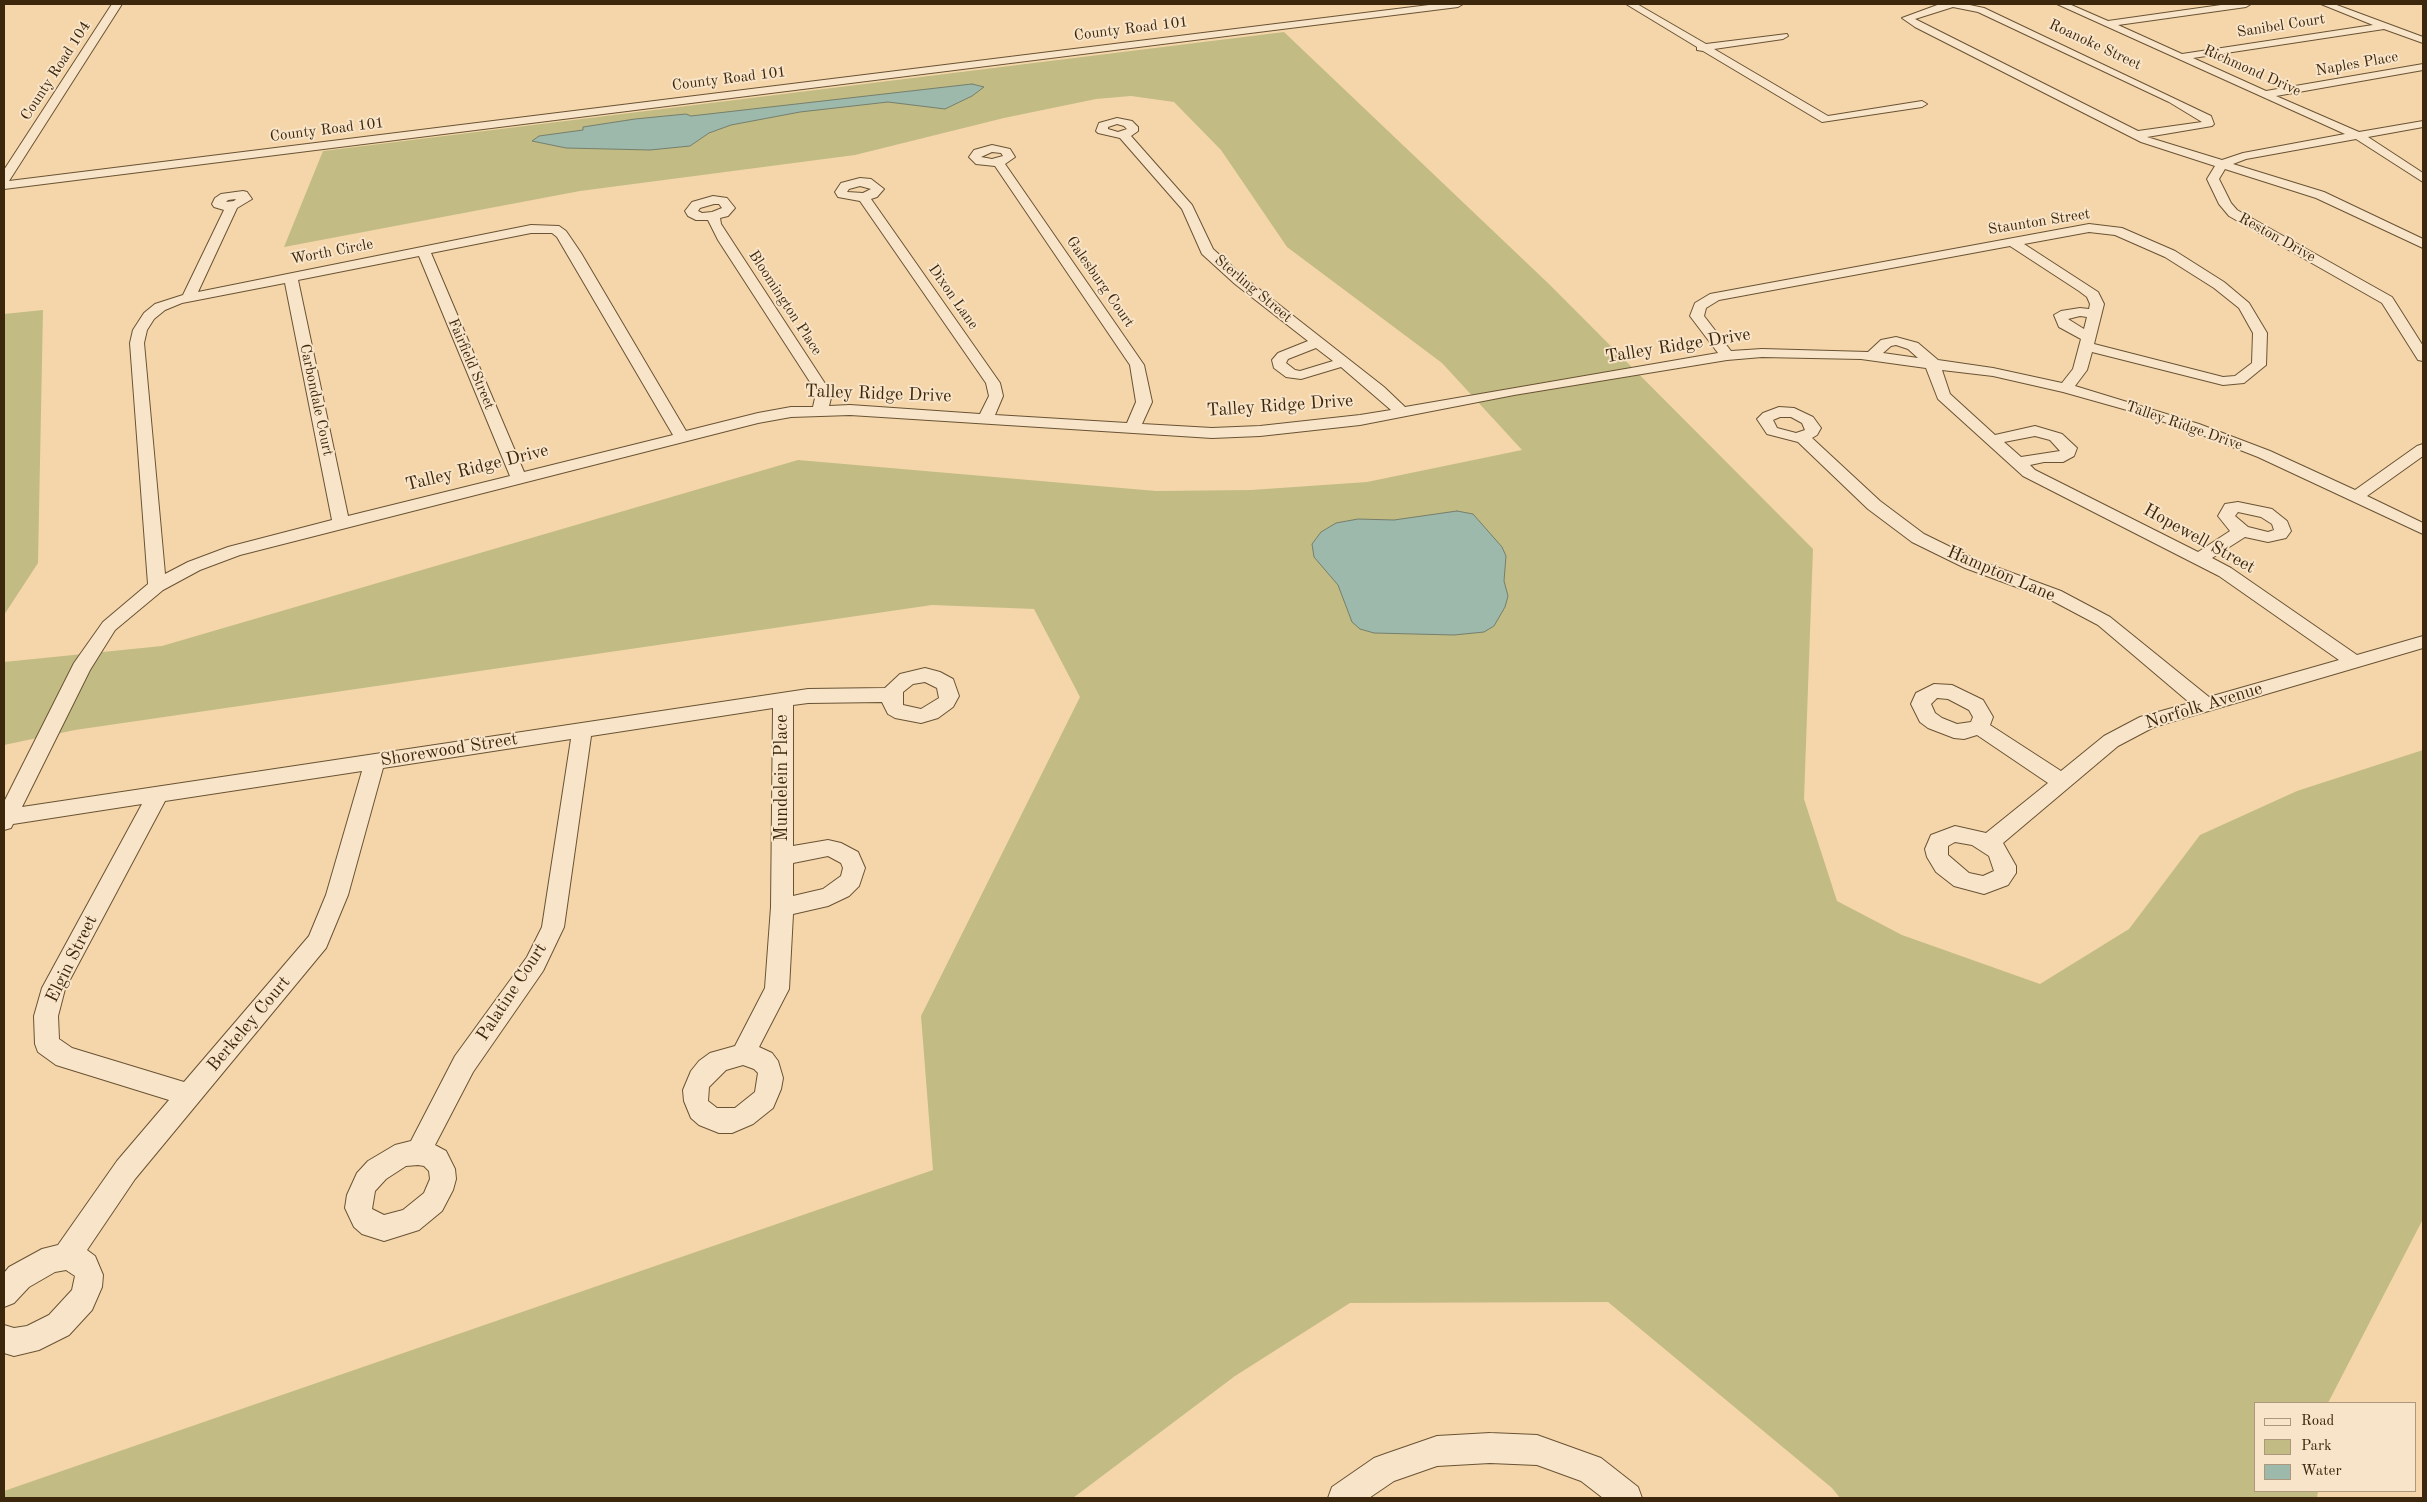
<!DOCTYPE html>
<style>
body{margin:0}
#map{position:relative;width:2427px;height:1502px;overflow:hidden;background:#f4d6aa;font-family:"Old Standard TT",serif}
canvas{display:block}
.frame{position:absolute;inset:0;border:5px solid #3c270d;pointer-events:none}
.legend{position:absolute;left:2254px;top:1402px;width:162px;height:90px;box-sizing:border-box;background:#f8e4c8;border:1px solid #ad987d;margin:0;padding:6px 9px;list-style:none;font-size:15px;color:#3c270d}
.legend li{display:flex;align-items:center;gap:10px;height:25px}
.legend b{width:25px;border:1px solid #ad987d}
</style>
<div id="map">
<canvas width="2427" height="1502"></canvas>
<div class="frame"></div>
<ul class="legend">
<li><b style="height:6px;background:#f8e4c8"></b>Road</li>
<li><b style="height:14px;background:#c2bc84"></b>Park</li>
<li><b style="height:14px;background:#9cb9ac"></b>Water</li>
</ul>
</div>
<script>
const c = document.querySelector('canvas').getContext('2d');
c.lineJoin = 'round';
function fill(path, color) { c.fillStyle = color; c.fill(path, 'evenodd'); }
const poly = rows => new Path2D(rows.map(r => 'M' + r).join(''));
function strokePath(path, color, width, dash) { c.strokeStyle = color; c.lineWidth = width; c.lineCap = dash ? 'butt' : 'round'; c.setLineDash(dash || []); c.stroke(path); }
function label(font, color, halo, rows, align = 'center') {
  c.font = font + ' "Old Standard TT",serif'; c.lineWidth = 4; c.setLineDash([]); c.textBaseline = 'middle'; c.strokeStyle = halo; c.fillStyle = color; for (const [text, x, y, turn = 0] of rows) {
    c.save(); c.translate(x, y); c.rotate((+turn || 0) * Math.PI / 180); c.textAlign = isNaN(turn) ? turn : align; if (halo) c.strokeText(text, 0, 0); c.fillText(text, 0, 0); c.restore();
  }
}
fill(poly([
 [1284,32,1550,285,1813,549,1804,799,1837,901,1902,935,2040,984,2129,929,2200,835,2297,791,2423,750,2423,1219,2328,1403,2256,1403,2256,1491,2318,1491,2317,1498,1840,1498,1832,1488,1608,1302,1350,1303,1235,1376,1073,1498,4,1498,4,1491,933,1170,921,1016,1080,697,1034,609,932,605,75,730,4,745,4,662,162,646,798,460,1156,491,1251,490,1367,482,1522,450,1442,363,1287,247,1221,150,1174,102,1131,96,1096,99,1004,118,855,155,580,191,284,247,323,151],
 [43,310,38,563,4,615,4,314]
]), '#c2bc84');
const water = poly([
 [972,84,984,87,972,96,945,109,888,102,800,112,731,125,709,133,690,146,650,150,566,148,532,141,539,136,583,130,583,127,635,119,686,114,691,116,972,84],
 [1457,511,1473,514,1502,547,1506,556,1504,581,1508,596,1505,607,1494,626,1484,632,1454,635,1374,633,1360,629,1352,622,1338,585,1314,557,1312,544,1321,532,1336,523,1358,519,1394,520,1457,511]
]);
fill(water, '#9cb9ac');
strokePath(water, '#767f6c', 1);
const minor = poly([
 [112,4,122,4,9,181,1437,4,1463,4,1458,7,4,189,4,170,112,4],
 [1626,4,1637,4,1706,44,1787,34,1788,36,1783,39,1714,49,1828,116,1922,101,1927,104,1922,107,1822,122,1703,51,1697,50,1697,47,1626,4],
 [1940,4,1965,4,1984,8,2211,116,2214,124,2212,126,2147,137,2222,160,2243,153,2345,134,2057,4,2069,4,2108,21,2228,4,2251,4,2246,7,2118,25,2182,54,2373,25,2321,4,2334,4,2423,37,2423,43,2384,29,2193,58,2266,91,2423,64,2423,70,2276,96,2359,132,2423,121,2423,127,2368,137,2423,173,2423,182,2356,139,2246,159,2233,164,2324,192,2423,239,2423,248,2316,198,2225,169,2219,179,2231,203,2237,210,2392,297,2423,346,2423,361,2418,360,2382,303,2229,216,2219,204,2207,179,2215,166,2141,142,1915,27,1902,18,1940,4],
 [1953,7,1978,12,2169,102,2202,122,2138,131,1915,19,1953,7],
 [1117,118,1132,121,1138,127,1138,131,1131,136,1192,205,1213,249,1245,278,1384,387,1405,407,1718,353,1690,316,1695,303,1710,294,2089,224,2122,228,2175,251,2224,282,2249,303,2267,333,2266,365,2244,383,2223,385,2092,352,2087,370,2075,386,2199,424,2270,451,2355,490,2417,446,2423,444,2423,456,2367,496,2423,523,2423,534,2258,457,2189,430,2127,410,2063,392,1993,376,1942,370,1950,394,1995,435,2035,426,2062,434,2077,448,2074,456,2063,462,2044,462,2030,465,2035,470,2198,552,2230,531,2218,516,2225,504,2238,502,2272,509,2287,521,2291,531,2286,538,2268,542,2245,537,2212,558,2231,568,2357,655,2423,636,2423,648,2154,727,2118,746,2003,843,2016,866,2016,873,2008,885,1984,894,1954,886,1936,872,1927,857,1925,849,1931,835,1955,826,1986,833,2048,783,1977,735,1964,739,1954,738,1928,728,1920,722,1911,704,1916,693,1934,684,1952,685,1983,700,1993,717,1990,725,2061,771,2104,736,2140,717,2190,703,2098,625,2049,599,1965,568,1912,542,1868,509,1798,442,1767,434,1757,419,1763,413,1779,407,1794,408,1813,417,1821,428,1817,435,1812,438,1880,501,1924,534,1977,560,2061,591,2110,617,2209,697,2339,660,2219,576,2023,476,1938,399,1926,368,1861,359,1762,357,1727,360,1514,395,1360,425,1260,436,1212,438,850,415,791,417,758,423,240,555,200,570,163,590,115,630,90,670,22,807,808,689,885,688,900,674,925,668,940,672,953,679,959,696,953,707,938,718,921,723,895,718,888,714,882,702,808,703,793,705,793,846,828,840,841,843,858,852,865,868,859,886,849,896,828,906,793,914,789,989,759,1047,772,1053,778,1061,783,1078,781,1089,773,1108,753,1124,732,1133,719,1133,699,1125,691,1118,684,1101,683,1090,691,1071,699,1061,710,1053,735,1046,765,988,771,907,773,708,591,736,564,927,543,971,473,1072,435,1145,446,1151,455,1169,456,1179,453,1190,442,1211,419,1230,384,1241,362,1234,354,1227,345,1208,347,1195,357,1173,368,1161,395,1145,411,1141,455,1056,527,957,542,927,571,739,383,768,348,895,326,948,135,1179,87,1250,95,1256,103,1275,102,1287,92,1310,69,1335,39,1350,14,1356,4,1353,4,1325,14,1328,27,1326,49,1315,72,1290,75,1276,66,1270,55,1272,29,1287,14,1303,4,1307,4,1273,9,1267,42,1249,58,1245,117,1161,169,1100,56,1065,38,1052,35,1044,34,1016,42,988,142,804,13,824,11,828,4,830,4,802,74,663,103,622,148,584,130,343,133,330,144,313,155,304,183,295,224,210,214,207,212,204,215,198,221,194,243,191,247,192,252,199,237,208,198,292,531,225,559,226,566,231,581,253,686,431,758,413,791,407,813,407,815,398,812,385,718,240,708,220,696,220,688,216,685,211,692,202,713,196,727,198,735,208,728,216,720,218,721,224,826,385,831,398,829,406,850,405,980,414,989,396,986,383,860,201,838,197,835,192,841,183,860,178,871,179,884,189,877,197,871,199,1000,383,1003,396,995,415,1127,423,1136,402,1130,365,995,166,976,164,969,157,974,150,992,145,1010,149,1015,157,1005,164,1144,365,1152,402,1142,424,1212,428,1260,426,1360,415,1391,410,1341,367,1301,379,1286,377,1274,368,1272,360,1278,353,1308,341,1235,284,1202,254,1182,209,1120,138,1098,133,1096,131,1099,123,1117,118],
 [1117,124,1124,126,1127,129,1118,132,1108,129,1108,127,1117,124],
 [992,152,1001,153,1003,156,992,159,981,157,992,152],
 [860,186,871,189,863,193,847,192,849,189,860,186],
 [236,199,234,201,226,202,228,200,236,199],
 [714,204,719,204,722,208,712,212,702,213,698,211,700,208,714,204],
 [2089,232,2115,235,2165,257,2214,288,2239,308,2253,333,2252,363,2235,376,2223,377,2094,344,2104,304,2098,292,2024,244,2089,232],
 [531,233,552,233,557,237,673,435,524,472,431,253,531,233],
 [2010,246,2079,291,2087,297,2090,304,2089,309,2080,308,2061,311,2054,315,2059,327,2081,339,2073,369,2062,383,1993,368,1938,360,1918,343,1896,337,1881,340,1868,352,1762,349,1731,351,1704,316,1706,308,1719,300,2010,246],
 [419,256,510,476,348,516,298,280,419,256],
 [285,283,332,520,228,547,188,562,165,574,144,343,147,330,154,319,165,310,182,303,285,283],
 [2080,316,2087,317,2084,329,2068,319,2080,316],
 [1896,345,1908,349,1918,358,1883,353,1891,346,1896,345],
 [1316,348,1333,361,1300,371,1295,370,1286,363,1288,359,1316,348],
 [1780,417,1791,417,1802,423,1805,430,1796,433,1777,428,1773,420,1780,417],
 [2035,436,2050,440,2060,451,2021,457,2004,442,2035,436],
 [2238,512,2261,517,2272,524,2274,530,2268,532,2248,527,2235,516,2238,512],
 [925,682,937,688,939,698,921,709,903,705,903,692,913,684,925,682],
 [1937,698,1948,699,1969,710,1973,717,1971,722,1957,724,1942,718,1935,713,1931,704,1937,698],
 [362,771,326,895,309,936,184,1082,72,1048,59,1039,58,1016,65,989,165,801,362,771],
 [1955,842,1972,845,1989,856,1994,871,1983,876,1969,873,1948,855,1948,846,1955,842],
 [828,856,841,863,843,868,841,876,823,889,793,896,793,863,828,856],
 [743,1065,754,1069,758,1073,755,1092,735,1108,717,1108,708,1101,709,1087,726,1070,743,1065],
 [418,1165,424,1166,429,1171,430,1179,424,1193,403,1210,384,1215,372,1209,375,1191,386,1179,406,1166,418,1165],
 [1490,1433,1537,1435,1601,1458,1638,1487,1642,1498,1603,1498,1581,1481,1537,1465,1490,1463,1437,1466,1394,1481,1369,1498,1328,1498,1332,1487,1374,1458,1385,1454,1437,1436,1490,1433]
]);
strokePath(minor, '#6a5334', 2);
fill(minor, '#f8e4c8');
label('15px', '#3c270d', '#f8e4c8', [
 ["Sanibel Court",2281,26,-9],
 ["County Road 101",1131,29,-7],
 ["Roanoke Street",2095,45,25],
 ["Naples Place",2357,64,-10],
 ["County Road 104",56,71,-57],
 ["Richmond Drive",2252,71,24],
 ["County Road 101",729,79,-7],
 ["County Road 101",327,130,-7],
 ["Staunton Street",2039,222,-9],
 ["Reston Drive",2277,238,29],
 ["Worth Circle",332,252,-11],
 ["Galesburg Court",1100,282,55],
 ["Sterling Street",1253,289,40],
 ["Dixon Lane",953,297,55],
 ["Bloomington Place",785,303,57],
 ["Fairfield Street",471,364,67],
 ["Carbondale Court",316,400,78],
 ["Talley Ridge Drive",2184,426,19]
]);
label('18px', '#3c270d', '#f8e4c8', [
 ["Talley Ridge Drive",1678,346,-9],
 ["Talley Ridge Drive",878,394,2],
 ["Talley Ridge Drive",1280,406,-4],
 ["Talley Ridge Drive",477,468,-14],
 ["Hopewell Street",2199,539,29],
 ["Hampton Lane",2001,574,23],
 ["Norfolk Avenue",2204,706,-17],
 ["Shorewood Street",449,750,-9],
 ["Mundelein Place",782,778,-90],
 ["Elgin Street",72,959,-64],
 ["Palatine Court",512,992,-57],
 ["Berkeley Court",249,1024,-50]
]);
</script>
